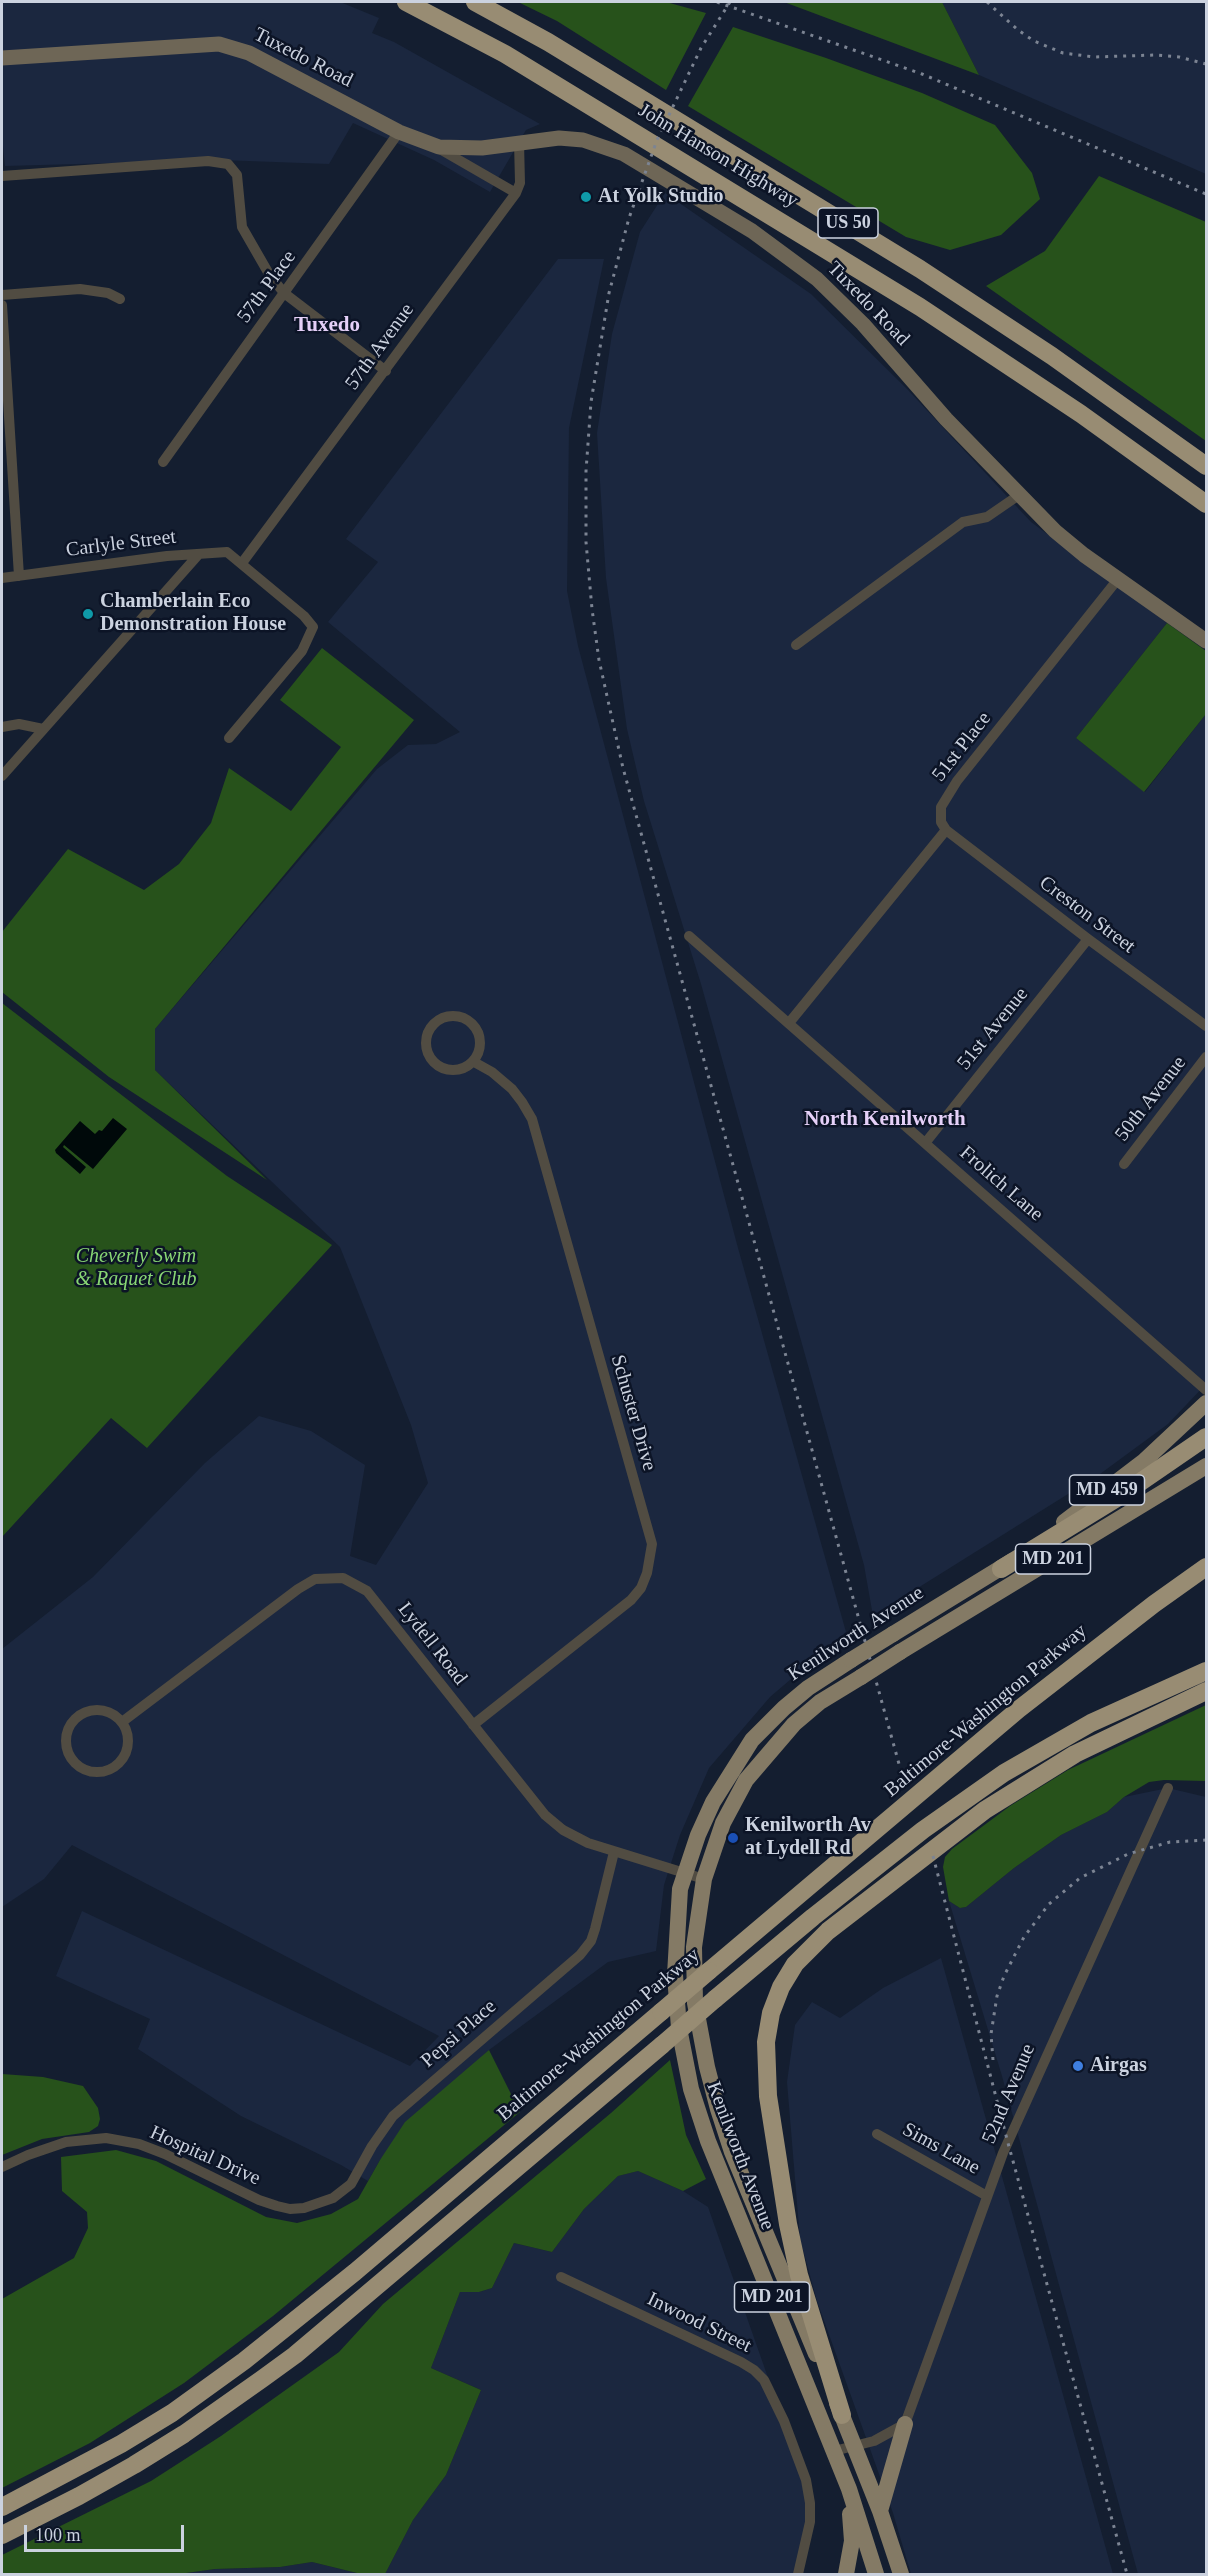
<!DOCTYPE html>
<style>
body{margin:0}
#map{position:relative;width:1208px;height:2576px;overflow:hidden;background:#141e30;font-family:Georgia,serif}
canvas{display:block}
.frame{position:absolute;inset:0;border:3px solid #cbd2df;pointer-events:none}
.scale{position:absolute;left:24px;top:2525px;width:160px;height:27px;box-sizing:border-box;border:3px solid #cbd2df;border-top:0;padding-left:8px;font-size:18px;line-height:21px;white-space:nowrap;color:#cbd2df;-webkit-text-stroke:4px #0c1426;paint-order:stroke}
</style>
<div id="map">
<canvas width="1208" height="2576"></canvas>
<div class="frame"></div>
<div class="scale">100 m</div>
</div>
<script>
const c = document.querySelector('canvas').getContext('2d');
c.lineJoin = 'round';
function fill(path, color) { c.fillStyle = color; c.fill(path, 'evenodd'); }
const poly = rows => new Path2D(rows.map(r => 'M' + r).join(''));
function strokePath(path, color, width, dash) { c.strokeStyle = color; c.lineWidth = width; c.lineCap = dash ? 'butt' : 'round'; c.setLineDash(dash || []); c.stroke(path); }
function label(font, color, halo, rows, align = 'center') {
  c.font = font + ' Georgia,serif'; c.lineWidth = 5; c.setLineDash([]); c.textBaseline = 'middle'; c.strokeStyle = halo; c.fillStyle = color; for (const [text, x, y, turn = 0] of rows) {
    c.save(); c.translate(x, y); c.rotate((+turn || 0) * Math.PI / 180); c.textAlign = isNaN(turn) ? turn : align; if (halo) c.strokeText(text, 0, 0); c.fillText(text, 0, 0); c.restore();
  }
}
fill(poly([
 [2,2,340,2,379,18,372,33,394,42,540,124,526,130,490,192,434,160,353,123,329,164,221,160,5,166,2,137],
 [942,2,1206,2,1206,174,979,75],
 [665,193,811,294,908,390,1031,522,1167,623,1076,738,1145,792,1206,714,1206,1384,1168,1424,1100,1474,873,1616,864,1565,701,984,644,801,627,729,606,578,597,433,612,334,640,232],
 [558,259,604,259,569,428,567,591,578,646,738,1248,846,1632,770,1697,709,1768,680,1835,664,1885,656,1951,608,1962,489,2050,380,2160,368,2181,341,2165,241,2116,138,2049,150,2019,56,1976,82,1911,410,2066,439,2036,72,1845,44,1879,2,1907,2,1649,93,1577,205,1463,259,1416,311,1431,365,1465,350,1556,376,1565,428,1483,411,1425,340,1247,155,1070,155,1029,377,769,408,745,436,744,460,732,328,622,378,562,346,539],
 [1168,1788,1206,1797,1206,2574,1138,2574,1002,2076,949,1901,960,1908,966,1907,1014,1868,1061,1835,1107,1812,1124,1797],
 [941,1958,1113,2574,911,2574,893,2513,817,2301,800,2239,787,2082,795,2025,812,2002,840,2018,883,1988],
 [638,2171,683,2191,708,2207,810,2497,798,2574,385,2574,413,2520,446,2475,481,2390,431,2368,460,2292,479,2292,492,2288,514,2243,552,2252,584,2209,618,2176],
 [312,2562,361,2574,179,2574,215,2569,280,2567]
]), '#1b273f');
fill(poly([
 [518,2,666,2,706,13,666,90,557,21],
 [784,2,942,2,979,75],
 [733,27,826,58,922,93,995,125,1032,173,1040,199,1001,235,950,250,906,237,688,106],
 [1099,176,1206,222,1206,441,986,286,1045,251],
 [1167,623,1206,651,1206,714,1144,792,1076,738],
 [322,648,414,720,155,1029,155,1070,267,1180,109,1077,2,992,2,932,68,849,144,890,179,864,211,823,229,768,291,811,341,747,280,700],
 [2,1003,227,1176,332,1245,147,1448,111,1418,2,1537],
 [1206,1705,1206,1781,1164,1780,1149,1782,1124,1797,1107,1812,1061,1835,1014,1868,966,1907,960,1908,949,1901,943,1867,945,1857,952,1849,1010,1806,1068,1770],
 [489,2050,520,2112,273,2316,184,2383,90,2443,2,2488,2,2299,74,2258,88,2228,87,2212,62,2191,61,2157,116,2150,156,2161,266,2217,297,2223,331,2214,358,2199,380,2160,405,2122],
 [670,2060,686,2135,706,2179,683,2191,638,2171,618,2176,584,2209,552,2252,514,2243,492,2288,479,2292,460,2292,431,2368,481,2390,446,2475,413,2520,385,2574,361,2574,312,2562,280,2567,215,2569,179,2574,2,2574,2,2555,151,2481,221,2436,339,2352,383,2304,611,2113],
 [2,2074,43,2077,83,2086,98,2108,100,2119,98,2126,89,2132,42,2139,2,2155]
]), '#27521b');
fill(poly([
 [113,1118,127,1129,93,1169,64,1145,63,1147,86,1167,80,1174,56,1153,55,1150,80,1121,95,1134,99,1130,102,1131]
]), '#00090a');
strokePath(poly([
 [438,148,516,193],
 [2,176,208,161,228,164,237,175,242,227,269,274,284,293,386,371],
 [2,295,80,289,108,293,120,299],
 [2,305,19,576],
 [163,462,399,132],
 [242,563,516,193,520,183,519,142],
 [2,578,167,556,227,552,304,616,313,627,302,651,229,738],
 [1118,579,957,781,941,807,941,822,946,830,1088,939,1206,1026],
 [796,645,963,522,987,517,1019,495],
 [2,727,19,724,43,729],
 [2,776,199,554],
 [689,936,1206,1390],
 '426 1043a27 27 0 1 1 54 0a27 27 0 1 1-54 0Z',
 [789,1023,946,830],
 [926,1142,1088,939],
 [1124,1164,1206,1057],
 '66 1741a31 31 0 1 1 62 0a31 31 0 1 1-62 0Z',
 [122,1722,298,1589,315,1579,343,1578,367,1591,545,1815,563,1830,588,1843,704,1879],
 [473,1725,631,1600,641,1588,647,1573,652,1544,532,1119,522,1102,512,1089,492,1072,474,1062],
 [877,2134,987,2196],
 [2,2167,28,2155,66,2142,106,2138,139,2144,165,2154,259,2200,277,2206,290,2209,304,2208,333,2198,351,2184,372,2146,393,2116,580,1955,591,1941,595,1929,614,1852],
 [561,2277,741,2362,754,2370,764,2380,784,2421,806,2480,810,2503,810,2522,798,2574],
 [834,2451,874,2441,905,2424,1003,2153,1168,1788]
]), '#514c42', 10);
strokePath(poly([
 [2,58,219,44,249,53,399,132,439,147,482,148,559,138,583,140,624,154,752,231,817,279,863,324,946,419,1055,531,1084,555,1206,641]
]), '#6e6656', 15);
strokePath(poly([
 [1064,1522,1144,1461,1206,1403],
 [893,1634,1012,1561],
 [900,1652,1206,1466],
 [851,1660,808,1688,784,1708,752,1740,713,1802,698,1835,680,1889,675,1975,679,2028,691,2089,708,2141,849,2489,876,2574],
 [816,2354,732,2152,718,2109,707,2067,695,2003,694,1947,704,1879,723,1823,746,1780,794,1724,820,1702,861,1677],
 [837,2403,880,2511,901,2574],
 [880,2511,905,2424],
 [846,2574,852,2541,850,2514]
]), '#847a65', 16);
strokePath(poly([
 [406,2,505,54,920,307,1081,414,1206,504],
 [475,2,548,42,920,269,1052,356,1206,466],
 [1001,1569,1120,1496,1206,1437],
 [709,1971,1019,1709,1154,1604,1206,1567],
 [715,1999,813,1917,923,1830,1004,1773,1091,1723,1206,1671],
 [842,2415,799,2275,788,2224,768,2096,766,2042,771,2013,781,1987,795,1964,828,1931,985,1810,1075,1754,1206,1691],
 [2,2507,121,2444,172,2413,244,2361,355,2272,661,2012],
 [2,2535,79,2496,134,2465,184,2434,262,2379,295,2355,662,2045]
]), '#988c73', 18);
strokePath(poly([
 [717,2,922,74,1206,194],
 [730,2,701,48,657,140,629,218,609,293,591,402,586,471,586,542,592,609,599,660,623,768,904,1782],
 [987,2,1018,30,1034,41,1063,53,1094,57,1155,55,1179,57,1206,64],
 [933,1856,1008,2143,1127,2574],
 [993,2060,991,2034,997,1996,1004,1976,1024,1937,1049,1904,1080,1878,1128,1854,1170,1842,1206,1840]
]), '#7c8493', 3, [3, 6]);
strokePath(poly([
 [851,1660,893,1634],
 [861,1677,900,1652]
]), '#847a65', 16);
strokePath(poly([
 [661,2012,709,1971],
 [662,2045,715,1999]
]), '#988c73', 18);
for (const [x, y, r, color] of [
 [586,197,6,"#0f9aa8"],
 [88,614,6,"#0f9aa8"],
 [733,1838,6,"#1a4fb4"],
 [1078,2066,6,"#3f7fe0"]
]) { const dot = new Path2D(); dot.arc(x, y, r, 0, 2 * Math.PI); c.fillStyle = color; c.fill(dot); strokePath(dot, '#0c1426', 2); }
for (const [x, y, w] of [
 [848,223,60],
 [1107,1490,75],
 [1053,1559,75],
 [772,2297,75]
]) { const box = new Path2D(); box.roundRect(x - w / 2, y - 15, w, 30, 4.5); c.fillStyle = '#0c1426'; c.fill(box); strokePath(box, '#cbd2df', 1.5); }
label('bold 18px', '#cbd2df', null, [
 ["US 50",848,223],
 ["MD 459",1107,1490],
 ["MD 201",1053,1559],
 ["MD 201",772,2297]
]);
label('20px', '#cbd2df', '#0c1426', [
 ["Tuxedo Road",303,58,27],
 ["John Hanson Highway",718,156,31],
 ["57th Place",267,287,-54],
 ["Tuxedo Road",868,304,46],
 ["57th Avenue",380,347,-54],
 ["Carlyle Street",121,544,-7],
 ["51st Place",962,747,-52],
 ["Creston Street",1087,915,37],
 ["51st Avenue",993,1029,-51],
 ["50th Avenue",1151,1099,-52],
 ["Frolich Lane",1001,1184,41],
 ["Schuster Drive",633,1413,74],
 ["Kenilworth Avenue",856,1634,-33],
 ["Lydell Road",432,1644,52],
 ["Baltimore-Washington Parkway",986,1711,-40],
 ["Pepsi Place",459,2034,-41],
 ["Baltimore-Washington Parkway",599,2035,-40],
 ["52nd Avenue",1009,2094,-67],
 ["Sims Lane",941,2149,29],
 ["Hospital Drive",205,2156,24],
 ["Kenilworth Avenue",740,2156,69],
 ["Inwood Street",699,2323,26]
]);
label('bold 20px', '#cbd2df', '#0c1426', [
 ["At Yolk Studio",598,197],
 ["Chamberlain Eco",100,602],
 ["Demonstration House",100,625],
 ["Kenilworth Av",745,1826],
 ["at Lydell Rd",745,1849],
 ["Airgas",1090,2066]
], 'left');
label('italic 20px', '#88d674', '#0c1426', [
 ["Cheverly Swim",136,1257],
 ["& Raquet Club",136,1280]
]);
label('bold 21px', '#e5d0f8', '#0c1426', [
 ["Tuxedo",327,326],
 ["North Kenilworth",885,1120]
]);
</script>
